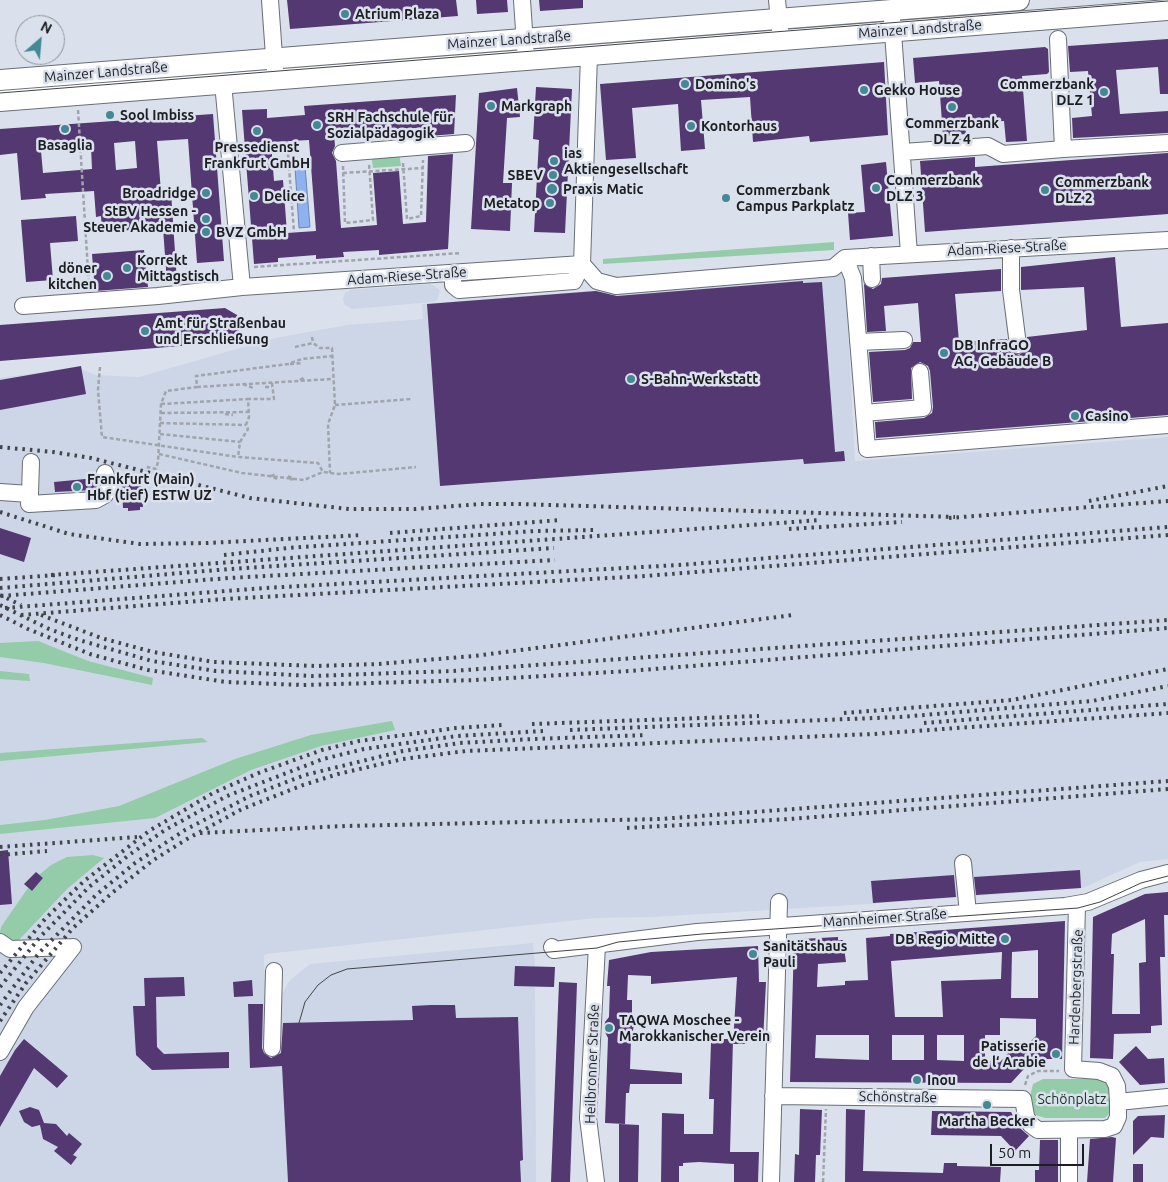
<!DOCTYPE html>
<meta charset="utf-8">
<style>
body{margin:0}
#map{position:relative;width:1168px;height:1182px;overflow:hidden;background:#dbe1ec;font-family:Ubuntu,sans-serif}
canvas{display:block}
.north{position:absolute;left:15px;top:15px;width:50px;height:50px;box-sizing:border-box;background:#dbe1ec;border:1px solid #8f939b;border-radius:50%;rotate:27deg;font-size:14px;font-weight:700;line-height:20px;text-align:center;color:#1c1e22}
.north::after{content:'';display:block;margin:auto;width:18px;height:22px;background:#438993;clip-path:polygon(50% 0,100% 100%,50% 72%,0 100%)}
.scale{position:absolute;left:990px;top:1144px;width:94px;height:22px;box-sizing:border-box;border:2px solid #1c1e22;border-top:0;padding-left:6px;font-size:15px;line-height:18px;white-space:nowrap;color:#1c1e22;-webkit-text-stroke:4px #dbe1ec;paint-order:stroke}
</style>
<div id="map">
<canvas width="1168" height="1182"></canvas>
<div class="north">N</div>
<div class="scale">50 m</div>
</div>
<script>
const c = document.querySelector('canvas').getContext('2d');
c.lineJoin = 'round';
function fill(path, color) { c.fillStyle = color; c.fill(path, 'evenodd'); }
const poly = rows => new Path2D(rows.map(r => 'M' + r).join(''));
function strokePath(path, color, width, dash) { c.strokeStyle = color; c.lineWidth = width; c.lineCap = dash ? 'butt' : 'round'; c.setLineDash(dash || []); c.stroke(path); }
function label(font, color, halo, rows, align = 'center') {
  c.font = font + ' Ubuntu,sans-serif'; c.lineWidth = 5; c.setLineDash([]); c.textBaseline = 'middle'; c.strokeStyle = halo; c.fillStyle = color; for (const [text, x, y, turn = 0] of rows) {
    c.save(); c.translate(x, y); c.rotate((+turn || 0) * Math.PI / 180); c.textAlign = isNaN(turn) ? turn : align; if (halo) c.strokeText(text, 0, 0); c.fillText(text, 0, 0); c.restore();
  }
}
fill(poly([
 [845,271,855,461,1168,437,1168,859,1140,862,1083,888,869,904,653,917,595,918,266,954,264,956,267,1053,281,1052,280,1023,283,992,290,980,310,964,533,943,535,966,555,967,554,987,535,987,536,1182,0,1182,0,378,76,367,96,375,139,377,275,338,347,325,423,319,422,304],
 [431,284,440,290,437,301,432,302,352,309,345,305,343,299,345,293,350,290]
]), '#cdd6e7');
fill(poly([
 [399,152,401,166,373,168,371,154],
 [834,242,834,250,603,264,603,259],
 [38,641,88,661,153,678,152,685,44,663,0,657,0,643],
 [0,671,29,674,30,681,0,679],
 [392,721,395,730,321,746,251,770,155,818,0,834,0,825,45,820,119,806,235,759,311,735],
 [202,738,208,742,0,761,0,753],
 [93,855,104,858,67,889,17,942,4,937,0,933,1,927,28,888,32,891,43,878,39,875,51,865,67,857],
 [1043,1079,1096,1079,1107,1083,1111,1090,1111,1112,1105,1118,1045,1118,1036,1115,1030,1109,1031,1092,1033,1084]
]), '#94cba9');
const water = poly([
 [305,166,310,227,299,228,295,167,305,166]
]);
fill(water, '#8eb1ef');
strokePath(water, '#6c85b2', 1);
fill(poly([
 [287,0,456,0,458,16,290,29],
 [476,0,507,0,508,12,477,14],
 [539,0,583,0,583,8,540,11],
 [1168,39,1168,94,1160,94,1158,67,1116,70,1120,114,1168,111,1168,133,1073,138,1072,118,1092,116,1088,71,1070,72,1068,46],
 [1045,47,1048,49,1049,72,1047,74,1022,76,1027,141,1006,142,1004,121,965,123,966,134,943,136,939,81,915,83,913,58],
 [884,62,888,135,810,142,809,136,753,142,750,97,701,100,705,149,681,151,678,104,632,108,636,158,606,160,600,84],
 [536,87,572,89,565,233,534,232,539,140,533,139],
 [517,88,520,117,507,118,503,183,512,183,510,231,471,229,479,93],
 [456,95,454,134,429,136,429,127,334,134,335,146,332,153,336,161,341,228,377,225,373,173,399,171,403,224,426,222,428,156,453,154,448,249,379,255,379,250,343,252,344,257,316,259,316,255,278,258,278,262,254,264,242,110,267,109,267,118,305,115,304,106],
 [309,140,316,231,287,233,283,180,274,181,271,142],
 [213,114,224,261,197,263,188,139,157,141,161,192,171,192,177,282,167,283,163,228,102,232,101,216,96,217,94,191,45,194,46,198,21,200,17,153,0,155,0,129],
 [135,141,137,168,116,170,114,143],
 [91,147,92,169,43,173,41,151],
 [1168,153,1168,214,925,232,920,161,975,157,975,167],
 [886,162,893,236,850,240,848,213,865,212,861,165],
 [76,216,78,241,50,243,53,280,26,282,21,220],
 [144,250,148,287,95,291,92,254],
 [1115,257,1121,327,1168,323,1168,415,876,438,875,422,924,418,932,413,933,407,930,371,928,366,920,362,911,368,912,399,873,402,869,352,905,350,910,348,913,342,921,342,918,303,884,306,886,331,867,332,864,284,873,289,881,284,882,278,1001,269,1001,291,955,294,959,342,1007,339,1010,351,1019,355,1027,349,1027,337,1087,330,1084,287,1021,290,1021,267],
 [803,281,803,283,822,282,835,452,844,451,845,461,804,464,803,459,440,486,427,304,596,291,617,296],
 [225,308,237,315,240,322,239,331,228,342,0,361,0,325],
 [81,366,86,394,0,410,0,380],
 [96,478,99,485,93,490,55,492,54,482],
 [141,483,143,507,140,507,140,510,128,511,128,508,123,508,122,484],
 [0,528,31,538,24,562,0,554],
 [8,850,12,904,0,905,0,851],
 [1080,870,1081,888,976,895,974,877],
 [36,872,43,878,32,891,24,884],
 [954,875,956,897,873,903,871,881],
 [1168,892,1168,915,1164,915,1165,957,1160,957,1162,1025,1151,1026,1151,1033,1114,1034,1113,1059,1090,1058,1093,917,1145,894],
 [1145,919,1146,962,1139,963,1140,1014,1112,1014,1114,954,1111,954,1112,934],
 [1065,921,1062,1059,1033,1059,1011,1083,790,1082,794,942,801,942,801,939,838,937,838,940,843,940,846,962,818,964,817,987,845,985,845,981,868,980,866,938,890,936,890,934],
 [1038,950,1038,998,1011,998,1012,952],
 [1002,952,1001,979,941,981,943,1017,895,1017,891,961],
 [1000,1018,1036,1019,1036,1036,1028,1044,1020,1044,1012,1053,1010,1051,1001,1061,985,1061,985,1035,1000,1035],
 [816,1035,869,1035,869,1060,815,1058],
 [892,1035,924,1035,924,1060,892,1060],
 [937,1035,964,1035,964,1061,937,1060],
 [758,946,759,982,766,982,763,1041,746,1040,745,1044,733,1044,737,977,651,984,651,976,628,975,627,1000,632,1000,632,1020,634,1026,631,1038,630,1069,682,1073,682,1084,630,1084,629,1093,626,1093,625,1124,605,1123,608,1038,604,1030,605,1022,609,1017,610,986,607,986,609,960,651,952],
 [515,966,555,967,554,987,514,986],
 [184,977,185,996,156,997,157,1047,164,1054,229,1052,229,1068,152,1070,136,1055,133,1006,145,1006,144,978],
 [252,980,253,996,234,997,233,982],
 [559,982,577,983,570,1182,551,1182],
 [248,1004,263,1004,262,1048,264,1053,271,1058,281,1053,283,1023,413,1020,412,1006,431,1005,455,1005,456,1018,518,1017,523,1160,520,1161,521,1182,288,1182,282,1066,250,1068],
 [24,1039,68,1076,57,1088,34,1068,0,1127,0,1076,15,1050],
 [724,1039,733,1039,730,1152,759,1152,758,1182,734,1182,734,1164,699,1162,683,1163,683,1166,679,1166,679,1182,661,1182,662,1113,684,1114,684,1134,713,1134,714,1099,709,1099,711,1043,723,1043],
 [1136,1046,1148,1059,1164,1058,1165,1083,1140,1085,1119,1062],
 [30,1107,39,1110,44,1123,56,1124,67,1136,69,1133,82,1144,73,1155,77,1157,71,1165,54,1151,58,1147,43,1139,40,1125,32,1127,24,1122,19,1111],
 [800,1109,822,1110,820,1155,816,1155,815,1182,794,1182,795,1154,799,1155],
 [846,1109,865,1110,863,1171,943,1173,944,1163,957,1163,957,1166,1001,1167,1000,1182,845,1182],
 [932,1111,1011,1112,1021,1129,1029,1136,1015,1151,1001,1136,931,1135],
 [1165,1115,1164,1138,1151,1137,1133,1155,1133,1121,1138,1116],
 [619,1124,639,1125,638,1182,619,1182],
 [1112,1137,1116,1138,1113,1182,1087,1182,1090,1139],
 [1040,1140,1058,1140,1058,1182,1035,1182,1035,1170,1039,1170],
 [1133,1164,1143,1164,1143,1182,1133,1182]
]), '#533871');
const minor = poly([
 [270,0,275,70],
 [522,0,526,60],
 [777,0,781,40],
 [892,19,909,254],
 [223,83,242,287],
 [1063,149,1168,143],
 [903,152,988,146,1003,154,1063,149,1058,39],
 [342,153,466,143],
 [1011,248,1011,290,1018,345],
 [871,256,872,279],
 [845,258,853,278,867,449,1168,425],
 [845,258,1168,240],
 [582,264,597,281,616,286,833,268,845,258],
 [453,273,453,285,459,290,574,281,582,264,589,55],
 [23,306,158,296,242,287,582,264],
 [858,342,904,340],
 [864,413,923,408,920,372],
 [0,492,30,494,31,462],
 [30,494,29,504,96,500,105,495,110,486,105,473],
 [963,863,968,913],
 [0,942,10,949,73,947],
 [552,947,554,950,697,932,1065,906,1088,902,1141,880,1168,873],
 [272,1048,274,971],
 [0,1052,26,1007,73,947],
 [773,1096,1023,1099,1026,1116,1030,1124,1038,1130,1105,1129,1114,1126,1118,1117,1118,1102,1117,1086,1112,1076,1099,1071,1073,1069,1077,904],
 [1118,1102,1168,1097],
 [596,1182,588,1118,597,945],
 [771,1182,779,902],
 [1069,1182,1069,1131]
]);
const major = poly([
 [0,80,1019,0],
 [0,101,1168,10]
]);
strokePath(minor, '#696e77', 18);
strokePath(major, '#696e77', 22);
strokePath(poly([
 [78,110,89,287],
 [287,141,294,232],
 [242,147,287,145],
 [403,163,407,219,421,216,423,160],
 [343,166,345,223,373,220,369,163],
 [343,173,423,168],
 [254,267,461,253],
 [312,337,313,343],
 [295,347,313,343,320,348,332,348,335,405,328,424,330,473],
 [290,364,303,363],
 [100,367,98,390,102,437,238,457],
 [300,380,305,377],
 [272,383,274,399,248,399,249,417,246,425,248,429,240,442,238,457,318,463,323,472],
 [243,384,253,388],
 [197,387,332,379],
 [265,387,272,387],
 [161,404,248,399],
 [335,405,411,399],
 [161,413,249,412],
 [225,414,233,415],
 [160,423,246,425],
 [160,434,240,442],
 [159,454,242,473,304,480,323,472,339,474,416,467],
 [288,476,294,479,288,480],
 [277,479,271,476,277,474],
 [144,481,148,467,156,469,158,462,161,404,166,391,197,387,196,376,288,364,302,359,333,356],
 [1025,1085,1028,1076,1038,1071,1059,1071],
 [823,1182,826,1109]
]), '#9fa4ad', 2.5, [4, 2.5]);
strokePath(minor, '#fff', 16);
strokePath(major, '#fff', 20);
strokePath(poly([
 [0,93,1168,1],
 [299,1023,305,1002,318,985,331,975,347,969,597,948,618,942,702,934,1078,908,1100,902,1141,883,1168,876]
]), '#414449', 1);
strokePath(poly([
 [0,447,53,452,91,458,250,498,349,509,415,509,481,504,518,504,955,517],
 [1089,501,1168,486],
 [0,512,69,534,140,544,207,543,363,535],
 [949,518,1168,501],
 [789,529,902,522],
 [390,533,561,520],
 [224,555,288,548,535,531,598,530],
 [51,575,821,520],
 [0,579,57,575],
 [0,588,230,569,554,548],
 [0,595,21,605],
 [1,596,229,578,555,560],
 [0,605,49,629,79,640,152,661,216,671,313,676,452,671,1168,620],
 [5,608,265,588,679,565,1168,527],
 [0,615,28,629,90,654,148,670,226,682,303,685,476,680,629,671,1168,628],
 [21,615,225,599,645,576,1168,535],
 [41,615,101,638,153,652,214,662,316,666,378,664,474,656,793,615],
 [844,713,1012,700,1168,669],
 [924,723,1168,704],
 [532,724,759,716],
 [570,730,900,717,1092,701,1168,686],
 [627,828,790,819,1168,789],
 [200,833,345,826,660,819,1168,781],
 [0,847,137,837],
 [0,855,47,851],
 [0,973,45,919,84,881,149,831,213,793,261,772,322,750,359,741,456,728,502,725],
 [0,987,40,937,89,887,129,855,165,830,227,796,323,759,364,749,457,736,543,731],
 [0,1005,39,953,96,895,135,863,185,830,250,796,305,775,403,751,460,743,534,739,647,735],
 [0,1021,26,983,73,928,112,893,152,861,187,839,242,809,303,785,338,774,403,759,466,751,873,734,1168,713]
]), '#414449', 4, [2.5, 5]);
for (const [x, y, r, color] of [
 [345,14,5,"#438993"],
 [685,84,5,"#438993"],
 [864,90,5,"#438993"],
 [1104,92,5,"#438993"],
 [491,106,5,"#438993"],
 [952,107,5,"#438993"],
 [110,115,5,"#438993"],
 [317,125,5,"#438993"],
 [691,126,5,"#438993"],
 [65,129,5,"#438993"],
 [257,131,5,"#438993"],
 [554,161,5,"#438993"],
 [553,175,5,"#438993"],
 [876,188,5,"#438993"],
 [552,189,6,"#438993"],
 [1045,190,5,"#438993"],
 [206,193,5,"#438993"],
 [254,196,5,"#438993"],
 [726,198,5,"#438993"],
 [550,203,5,"#438993"],
 [206,219,5,"#438993"],
 [206,232,5,"#438993"],
 [127,268,5,"#438993"],
 [107,276,5,"#438993"],
 [145,331,5,"#438993"],
 [944,353,5,"#438993"],
 [631,379,5,"#438993"],
 [1075,416,5,"#438993"],
 [77,487,5,"#438993"],
 [1005,939,5,"#438993"],
 [753,954,5,"#438993"],
 [609,1028,5,"#438993"],
 [1056,1054,5,"#438993"],
 [917,1080,5,"#438993"],
 [987,1105,5,"#438993"]
]) { const dot = new Path2D(); dot.arc(x, y, r, 0, 2 * Math.PI); c.fillStyle = color; c.fill(dot); strokePath(dot, '#dbe1ec', 2); }
label('bold 14px', '#1c1e22', '#dbe1ec', [
 ["Atrium Plaza",355,14],
 ["Domino's",695,84],
 ["Commerzbank",1094,84,"right"],
 ["DLZ 1",1094,100,"right"],
 ["Gekko House",874,90],
 ["Markgraph",501,106],
 ["Sool Imbiss",120,115],
 ["SRH Fachschule für",327,117],
 ["Sozialpädagogik",327,133],
 ["Commerzbank",952,123,"center"],
 ["DLZ 4",952,139,"center"],
 ["Kontorhaus",701,126],
 ["Basaglia",65,145,"center"],
 ["Pressedienst",257,147,"center"],
 ["Frankfurt GmbH",257,163,"center"],
 ["ias",564,153],
 ["Aktiengesellschaft",564,169],
 ["SBEV",543,175,"right"],
 ["Commerzbank",886,180],
 ["DLZ 3",886,196],
 ["Commerzbank",1055,182],
 ["DLZ 2",1055,198],
 ["Praxis Matic",563,189],
 ["Commerzbank",736,190],
 ["Campus Parkplatz",736,206],
 ["Broadridge",196,193,"right"],
 ["Delice",264,196],
 ["Metatop",540,203,"right"],
 ["StBV Hessen -",196,211,"right"],
 ["Steuer Akademie",196,227,"right"],
 ["BVZ GmbH",216,232],
 ["Korrekt",137,260],
 ["Mittagstisch",137,276],
 ["döner",97,268,"right"],
 ["kitchen",97,284,"right"],
 ["Amt für Straßenbau",155,323],
 ["und Erschließung",155,339],
 ["DB InfraGO",954,345],
 ["AG, Gebäude B",954,361],
 ["S-Bahn-Werkstatt",641,379],
 ["Casino",1085,416],
 ["Frankfurt (Main)",87,479],
 ["Hbf (tief) ESTW UZ",87,495],
 ["DB Regio Mitte",995,939,"right"],
 ["Sanitätshaus",763,946],
 ["Pauli",763,962],
 ["TAQWA Moschee -",619,1020],
 ["Marokkanischer Verein",619,1036],
 ["Patisserie",1046,1046,"right"],
 ["de l‘ Arabie",1046,1062,"right"],
 ["Inou",927,1080],
 ["Martha Becker",987,1121,"center"]
], 'left');
label('14px', '#1c1e22', '#dbe1ec', [
 ["Mainzer Landstraße",920,29,-4],
 ["Mainzer Landstraße",509,40,-4],
 ["Mainzer Landstraße",106,72,-5],
 ["Adam-Riese-Straße",1007,248,-3],
 ["Adam-Riese-Straße",407,276,-4],
 ["Mannheimer Straße",885,918,-4],
 ["Hardenbergstraße",1076,987,-88],
 ["Heilbronner Straße",592,1064,-88],
 ["Schönstraße",898,1097,1]
]);
label('14px', '#153523', '#dbe1ec', [
 ["Schönplatz",1072,1099]
]);
</script>
